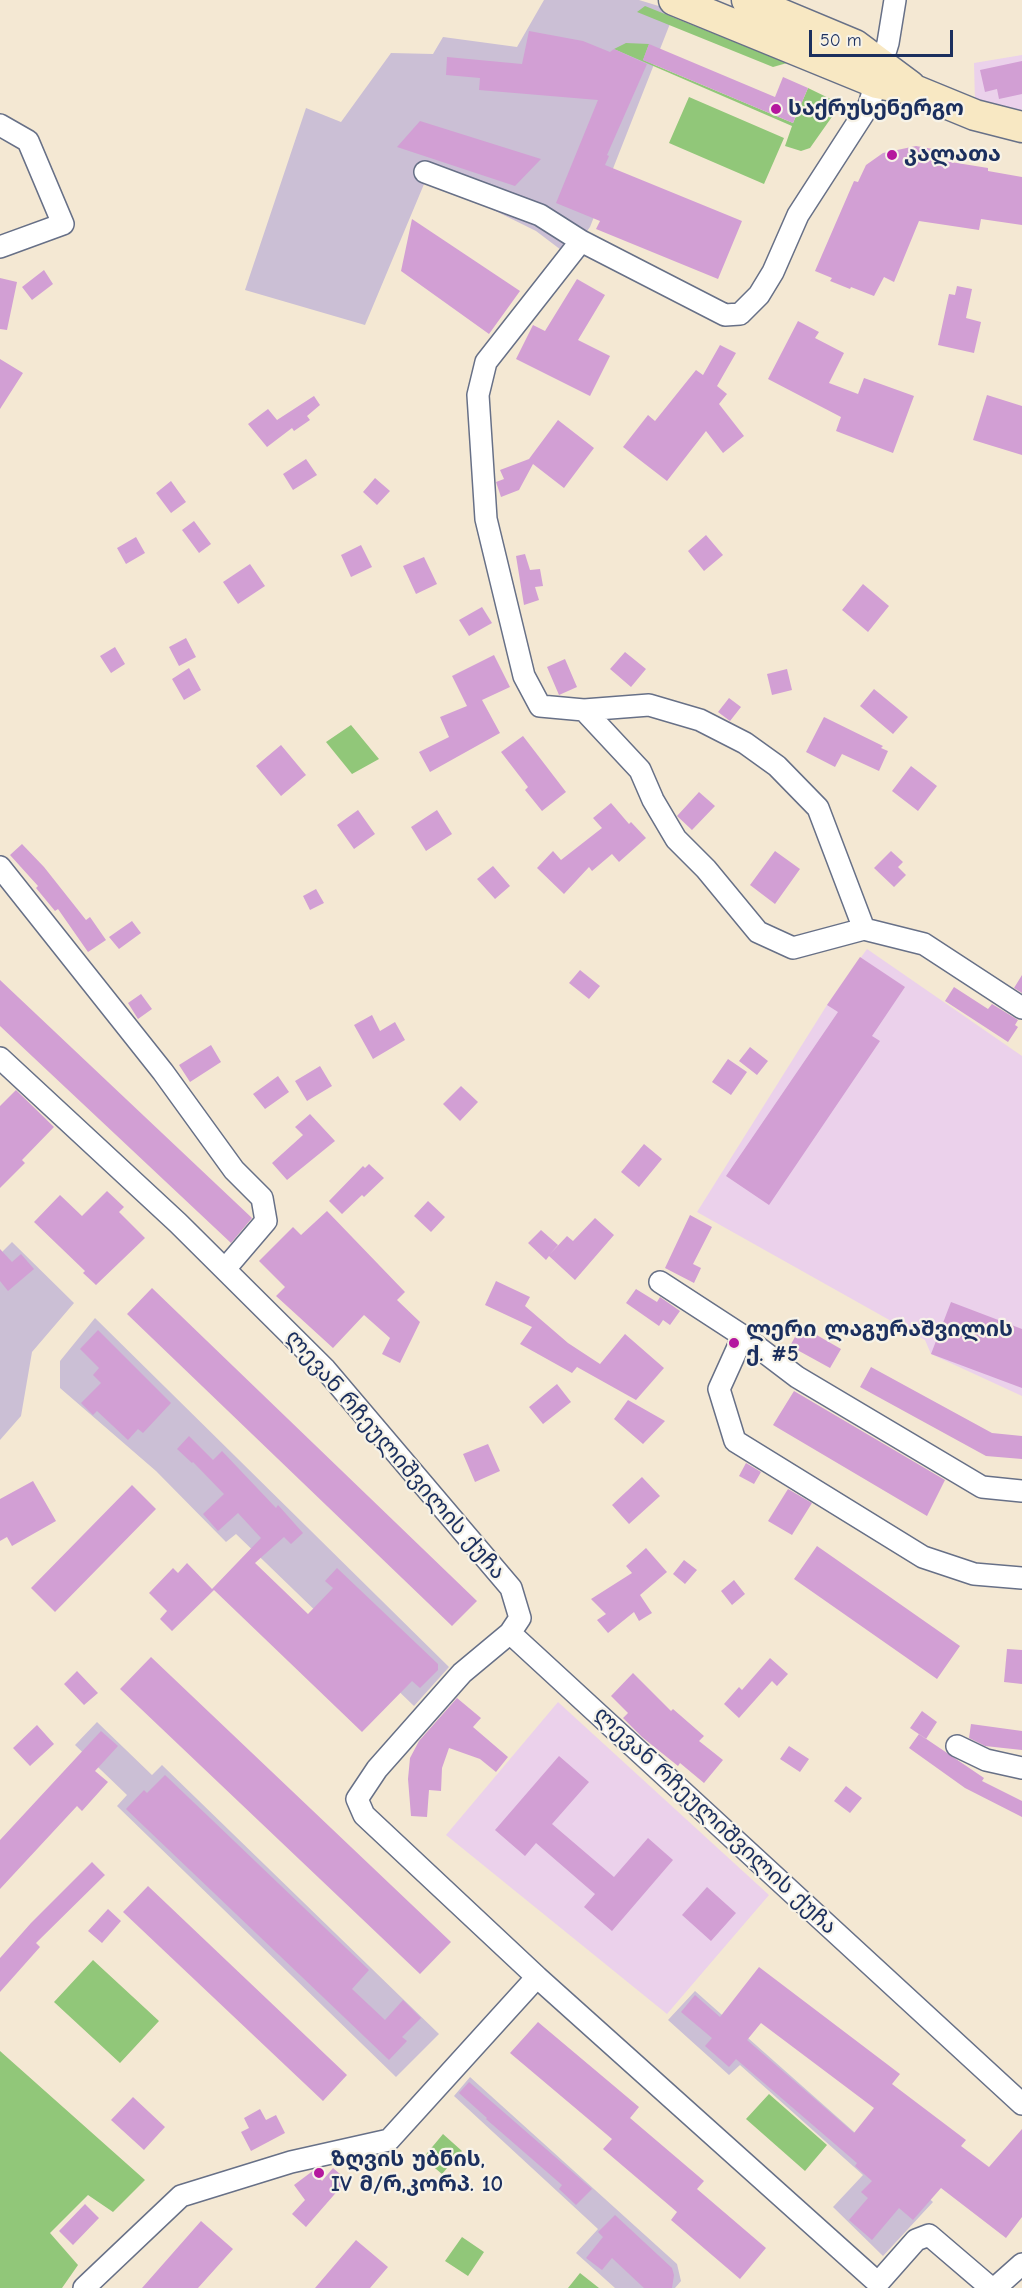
<!DOCTYPE html>
<meta charset="utf-8">
<style>
body{margin:0}
#map{position:relative;width:1022px;height:2288px;overflow:hidden;background:#f4e8d3;font-family:"Comic Neue",sans-serif}
canvas{display:block}
.scale{position:absolute;left:809px;top:30px;width:144px;height:27px;box-sizing:border-box;border:3px solid #1b2f5e;border-top:0;padding-left:8px;font-size:18px;line-height:21px;white-space:nowrap;color:#1b2f5e;-webkit-text-stroke:4px #f7f3e8;paint-order:stroke}
</style>
<div id="map">
<canvas width="1022" height="2288"></canvas>
<div class="scale">50 m</div>
</div>
<script>
const c = document.querySelector('canvas').getContext('2d');
c.lineJoin = 'round';
function fill(path, color) { c.fillStyle = color; c.fill(path, 'evenodd'); }
const poly = rows => new Path2D(rows.map(r => 'M' + r).join(''));
function strokePath(path, color, width, dash) { c.strokeStyle = color; c.lineWidth = width; c.lineCap = dash ? 'butt' : 'round'; c.setLineDash(dash || []); c.stroke(path); }
function label(font, color, halo, rows, align = 'center') {
  c.font = font + ' "Comic Neue","Noto Sans Georgian",sans-serif'; c.lineWidth = 4.5; c.setLineDash([]); c.textBaseline = 'middle'; c.strokeStyle = halo; c.fillStyle = color; for (const [text, x, y, turn = 0] of rows) {
    c.save(); c.translate(x, y); c.rotate((+turn || 0) * Math.PI / 180); c.textAlign = isNaN(turn) ? turn : align; if (halo) c.strokeText(text, 0, 0); c.fillText(text, 0, 0); c.restore();
  }
}
fill(poly([
 [1022,55,1022,114,975,102,974,63],
 [867,949,1022,1056,1022,1396,931,1354,925,1340,697,1212,827,1005],
 [558,1702,769,1895,667,2014,446,1835]
]), '#ebd1eb');
fill(poly([
 [544,0,639,0,675,11,590,227,569,256,536,231,427,177,365,325,245,290,306,108,341,122,391,53,433,54,443,37,517,47],
 [12,1242,74,1303,32,1352,21,1416,0,1440,0,1254],
 [95,1318,449,1667,414,1706,236,1534,226,1542,156,1471,60,1388,60,1361],
 [97,1722,152,1775,162,1765,439,2034,396,2077,117,1806,127,1795,75,1745],
 [695,1991,933,2202,883,2256,833,2207,863,2175,740,2065,729,2075,668,2020],
 [470,2077,677,2264,681,2281,675,2288,615,2288,576,2253,598,2229,454,2096]
]), '#cbbfd5');
fill(poly([
 [645,6,787,63,773,67,637,12],
 [626,43,649,44,643,60,793,123,808,88,841,104,810,148,801,151,785,146,792,126,614,49],
 [689,97,784,138,764,184,669,143],
 [351,725,379,759,352,774,326,742],
 [93,1960,159,2021,120,2063,54,2002],
 [0,2051,145,2180,113,2212,88,2195,50,2233,78,2265,62,2288,0,2288],
 [769,2094,827,2145,805,2171,746,2119],
 [443,2134,462,2151,442,2174,423,2158],
 [462,2237,484,2252,468,2276,445,2261],
 [580,2273,599,2288,568,2288]
]), '#91c779');
fill(poly([
 [529,31,583,41,610,52,614,49,647,64,607,155,609,156,605,165,742,221,718,279,596,229,600,221,556,203,598,100,479,90,480,78,446,75,447,57,522,64],
 [649,44,775,97,783,77,808,88,793,123,643,60],
 [1022,61,1022,94,999,99,997,89,985,92,980,70],
 [420,121,541,159,515,186,397,147],
 [916,146,933,149,932,159,988,168,988,171,1022,177,1022,225,981,219,979,230,919,221,894,282,884,277,874,296,851,287,850,289,830,281,832,278,815,271,854,181,858,182,866,165,883,153],
 [412,219,520,291,489,334,401,271],
 [44,270,53,284,32,300,22,287],
 [0,278,17,282,7,330,0,329],
 [577,279,605,295,578,340,610,356,590,396,516,359,533,325,545,331],
 [957,286,972,289,966,318,981,322,974,353,938,345,949,294,955,295],
 [798,321,819,332,815,338,844,353,829,383,858,394,864,378,914,396,893,453,836,431,841,417,768,379],
 [720,345,736,353,717,386,727,394,719,404,744,436,723,453,706,431,667,481,623,447,648,415,655,421,696,370,703,375],
 [0,359,23,373,0,409],
 [987,395,1022,406,1022,455,973,440],
 [314,396,320,405,307,416,310,420,294,431,292,428,267,447,248,424,268,409,277,420],
 [558,420,594,448,564,488,533,464,519,490,501,497,496,482,504,479,500,470,529,459],
 [306,459,317,475,293,490,283,474],
 [375,478,390,491,377,505,363,492],
 [171,481,186,502,171,513,156,493],
 [194,521,211,544,199,553,182,530],
 [706,535,723,555,704,571,688,551],
 [136,537,145,553,126,564,117,548],
 [361,545,372,567,351,577,341,555],
 [525,554,530,570,540,569,543,586,535,587,539,600,524,605,516,556],
 [424,557,437,584,416,594,403,566],
 [250,564,265,586,238,604,223,582],
 [863,584,889,606,868,632,842,610],
 [482,607,492,623,469,636,459,620],
 [186,638,196,657,179,666,169,647],
 [115,647,125,664,111,673,100,656],
 [625,652,646,669,631,687,610,669],
 [494,655,510,687,482,700,500,733,430,772,419,752,449,737,440,717,467,706,452,676],
 [565,659,577,687,559,695,547,667],
 [189,668,201,690,184,700,172,679],
 [787,669,792,690,772,695,767,674],
 [874,689,908,717,893,734,860,706],
 [729,698,741,707,730,721,718,712],
 [824,717,883,746,881,748,888,751,879,771,842,754,835,767,806,752],
 [523,736,566,792,542,811,525,790,528,787,501,752],
 [281,745,306,775,281,796,256,766],
 [911,766,937,786,918,811,892,791],
 [699,792,715,806,692,830,677,816],
 [611,803,629,824,631,822,646,838,619,862,612,854,592,871,589,867,564,894,537,868,553,851,561,860,602,828,593,818],
 [358,810,375,834,354,849,337,825],
 [437,810,452,834,426,851,411,827],
 [22,844,44,867,86,920,90,917,106,940,88,952,58,909,55,911,36,888,38,886,10,855],
 [775,851,800,869,775,904,750,885],
 [891,851,903,862,898,867,906,875,894,887,874,868],
 [493,866,510,886,495,899,477,879],
 [316,889,324,903,310,910,303,896],
 [132,921,141,933,119,949,109,937],
 [860,957,905,987,872,1036,880,1041,769,1205,726,1176,838,1012,827,1005],
 [580,970,600,986,589,999,569,983],
 [1022,975,1022,993,1014,988],
 [0,980,252,1218,231,1243,0,1026],
 [954,987,988,1009,992,1004,1018,1020,1015,1025,1018,1027,1008,1042,945,1001],
 [141,994,152,1009,138,1019,128,1003],
 [372,1015,380,1031,395,1022,405,1040,373,1059,354,1025],
 [211,1045,221,1062,190,1082,179,1065],
 [750,1047,768,1061,757,1075,739,1061],
 [728,1059,747,1072,731,1095,712,1082],
 [320,1066,332,1086,307,1101,295,1081],
 [278,1076,289,1092,265,1109,253,1094],
 [461,1086,478,1102,460,1121,443,1104],
 [16,1090,54,1127,22,1160,25,1163,0,1188,0,1106],
 [310,1114,335,1141,287,1180,272,1163,303,1135,295,1127],
 [644,1144,662,1159,639,1187,621,1172],
 [369,1164,384,1178,364,1197,362,1195,342,1214,329,1201,363,1166,365,1168],
 [107,1191,124,1207,119,1212,145,1238,96,1285,83,1273,85,1271,34,1222,60,1195,82,1216],
 [428,1201,445,1217,431,1232,414,1216],
 [327,1211,405,1292,397,1300,420,1322,400,1363,382,1354,390,1338,364,1315,333,1348,276,1296,285,1287,259,1261,293,1227,301,1235],
 [690,1215,712,1227,693,1264,701,1268,694,1283,665,1268],
 [595,1218,614,1235,575,1280,549,1256,546,1260,528,1243,541,1230,558,1245,550,1254,567,1236,573,1241],
 [0,1249,12,1262,21,1254,34,1269,8,1291,0,1281],
 [496,1281,530,1297,525,1306,568,1343,600,1364,625,1334,664,1368,636,1400,577,1367,572,1373,520,1344,532,1327,485,1305],
 [152,1288,477,1601,452,1626,127,1314],
 [636,1289,657,1302,660,1297,680,1311,670,1325,663,1320,659,1326,626,1303],
 [951,1302,1022,1329,1022,1388,931,1354],
 [801,1326,841,1349,830,1368,790,1346],
 [98,1330,171,1403,143,1433,138,1429,128,1440,97,1411,93,1415,81,1403,101,1383,93,1375,99,1368,80,1349],
 [871,1367,992,1433,1022,1436,1022,1459,986,1456,860,1387],
 [557,1384,571,1402,543,1424,529,1407],
 [794,1391,945,1480,927,1516,773,1425],
 [628,1400,665,1421,643,1444,614,1419],
 [189,1436,213,1460,222,1451,276,1508,278,1505,303,1533,291,1544,284,1537,255,1563,308,1614,333,1588,325,1581,337,1568,438,1664,438,1670,420,1688,412,1681,362,1732,214,1590,172,1631,160,1619,167,1611,149,1593,173,1568,178,1573,187,1563,212,1589,261,1538,238,1513,218,1531,203,1514,224,1494,193,1462,192,1463,177,1449],
 [488,1444,500,1471,475,1482,463,1454],
 [746,1463,761,1472,754,1484,739,1476],
 [642,1477,660,1496,629,1524,612,1505],
 [33,1481,56,1521,12,1546,7,1537,0,1541,0,1499],
 [132,1485,156,1509,55,1612,31,1588],
 [788,1489,812,1503,792,1535,768,1521],
 [817,1546,960,1646,937,1679,794,1579],
 [646,1548,667,1572,640,1595,652,1613,639,1621,634,1612,608,1633,597,1620,606,1614,591,1599,632,1573,626,1566],
 [684,1560,697,1570,685,1584,673,1574],
 [734,1580,745,1594,732,1605,721,1591],
 [1007,1649,1022,1650,1022,1684,1004,1682],
 [151,1657,451,1942,420,1974,120,1689],
 [770,1658,788,1674,777,1686,772,1681,739,1718,724,1704,739,1687,742,1690],
 [77,1671,98,1693,84,1705,64,1684],
 [633,1673,671,1711,673,1709,704,1736,699,1741,723,1760,704,1783,680,1763,678,1766,642,1737,623,1718,628,1713,611,1696],
 [457,1698,481,1718,473,1727,508,1757,496,1772,480,1759,449,1748,442,1768,441,1791,429,1790,427,1817,411,1816,408,1779,410,1758,419,1741],
 [922,1711,937,1722,926,1739,910,1728],
 [971,1724,1022,1731,1022,1750,985,1746,969,1738],
 [37,1725,54,1744,30,1766,13,1748],
 [101,1731,118,1746,95,1771,108,1782,82,1811,77,1806,0,1889,0,1840],
 [919,1734,984,1778,982,1781,1022,1801,1022,1817,965,1788,909,1748],
 [789,1746,809,1759,800,1772,780,1759],
 [559,1756,589,1782,552,1824,614,1877,648,1838,673,1860,612,1931,584,1907,595,1894,536,1843,525,1856,495,1830],
 [165,1775,369,1970,352,1989,385,2020,403,2000,421,2018,402,2037,407,2041,389,2060,126,1809,144,1790,147,1793],
 [846,1786,862,1798,850,1813,834,1801],
 [92,1862,105,1875,36,1943,40,1947,0,1992,0,1958,31,1923],
 [148,1886,347,2075,323,2101,123,1912],
 [707,1887,736,1913,711,1941,682,1915],
 [108,1909,121,1921,102,1943,88,1931],
 [759,1967,900,2074,892,2084,966,2140,961,2146,989,2167,1022,2129,1022,2217,1006,2238,941,2188,913,2220,899,2208,872,2240,849,2220,868,2198,861,2192,872,2181,855,2166,857,2163,736,2059,729,2067,705,2046,712,2038,681,2012,695,1995,720,2017],
 [761,2023,874,2108,854,2133,747,2040],
 [538,2022,639,2107,630,2118,704,2181,697,2189,766,2248,740,2279,671,2220,677,2212,603,2149,612,2139,510,2053],
 [469,2082,592,2189,576,2205,559,2189,562,2185,486,2119,487,2118,459,2093],
 [133,2097,165,2127,144,2150,111,2120],
 [260,2109,266,2120,276,2115,285,2133,251,2151,241,2132,249,2128,244,2118],
 [333,2168,347,2180,306,2227,292,2214,305,2200,294,2185,314,2170,322,2181],
 [85,2204,99,2218,73,2245,59,2231],
 [615,2215,672,2268,674,2275,672,2288,644,2288,612,2258,602,2270,586,2258,603,2237,598,2232],
 [201,2221,233,2249,198,2288,142,2288],
 [356,2240,388,2267,370,2288,315,2288]
]), '#d29fd4');
const minor = poly([
 [0,125,28,141,63,224,0,247],
 [425,172,540,215,581,241,725,315,740,314,759,295,773,272,798,215,869,105,888,43,895,0],
 [581,241,486,362,478,395,486,519,524,676,540,706,584,710,649,705,700,720,745,743,777,766,818,808,864,929],
 [584,710,640,770,653,800,676,839,706,869,758,932,793,948,864,929,924,944,1022,1008],
 [0,867,163,1072,234,1170,262,1198,266,1221,225,1269],
 [0,1058,178,1223,325,1369,511,1588,520,1618,510,1633,462,1673,377,1769,357,1799,364,1815,537,1977,389,2140,291,2162,181,2196,84,2288],
 [660,1282,743,1336,797,1377,982,1487,1022,1491],
 [743,1336,719,1389,735,1441,923,1557,974,1574,1022,1578],
 [510,1633,1022,2104],
 [957,1746,986,1760,1022,1768],
 [537,1977,878,2283,916,2240,929,2235,991,2288],
 [995,2288,1022,2264]
]);
const secondary = poly([
 [674,0,877,83,914,90,975,115,1022,127],
 [747,0,855,45,910,86]
]);
strokePath(minor, '#677087', 24);
strokePath(secondary, '#677087', 33);
strokePath(minor, '#fff', 21);
strokePath(secondary, '#f8e8c3', 30);
for (const [x, y, r, color] of [
 [776,109,6,"#b5179e"],
 [892,155,6,"#b5179e"],
 [734,1343,6,"#b5179e"],
 [319,2173,6,"#b5179e"]
]) { const dot = new Path2D(); dot.arc(x, y, r, 0, 2 * Math.PI); c.fillStyle = color; c.fill(dot); strokePath(dot, '#f7f3e8', 2); }
label('bold 22px', '#1b2f5e', '#f7f3e8', [
 ["საქრუსენერგო",788,109],
 ["კალათა",904,155],
 ["ლერი ლაგურაშვილის",746,1330],
 ["ქ. #5",746,1355],
 ["ზღვის უბნის,",331,2160],
 ["IV მ/რ,კორპ. 10",331,2185]
], 'left');
label('22px', '#1b2f5e', '#f7f3e8', [
 ["ლევან რჩეულიშვილის ქუჩა",395,1455,49],
 ["ლევან რჩეულიშვილის ქუჩა",715,1821,43]
]);
</script>
